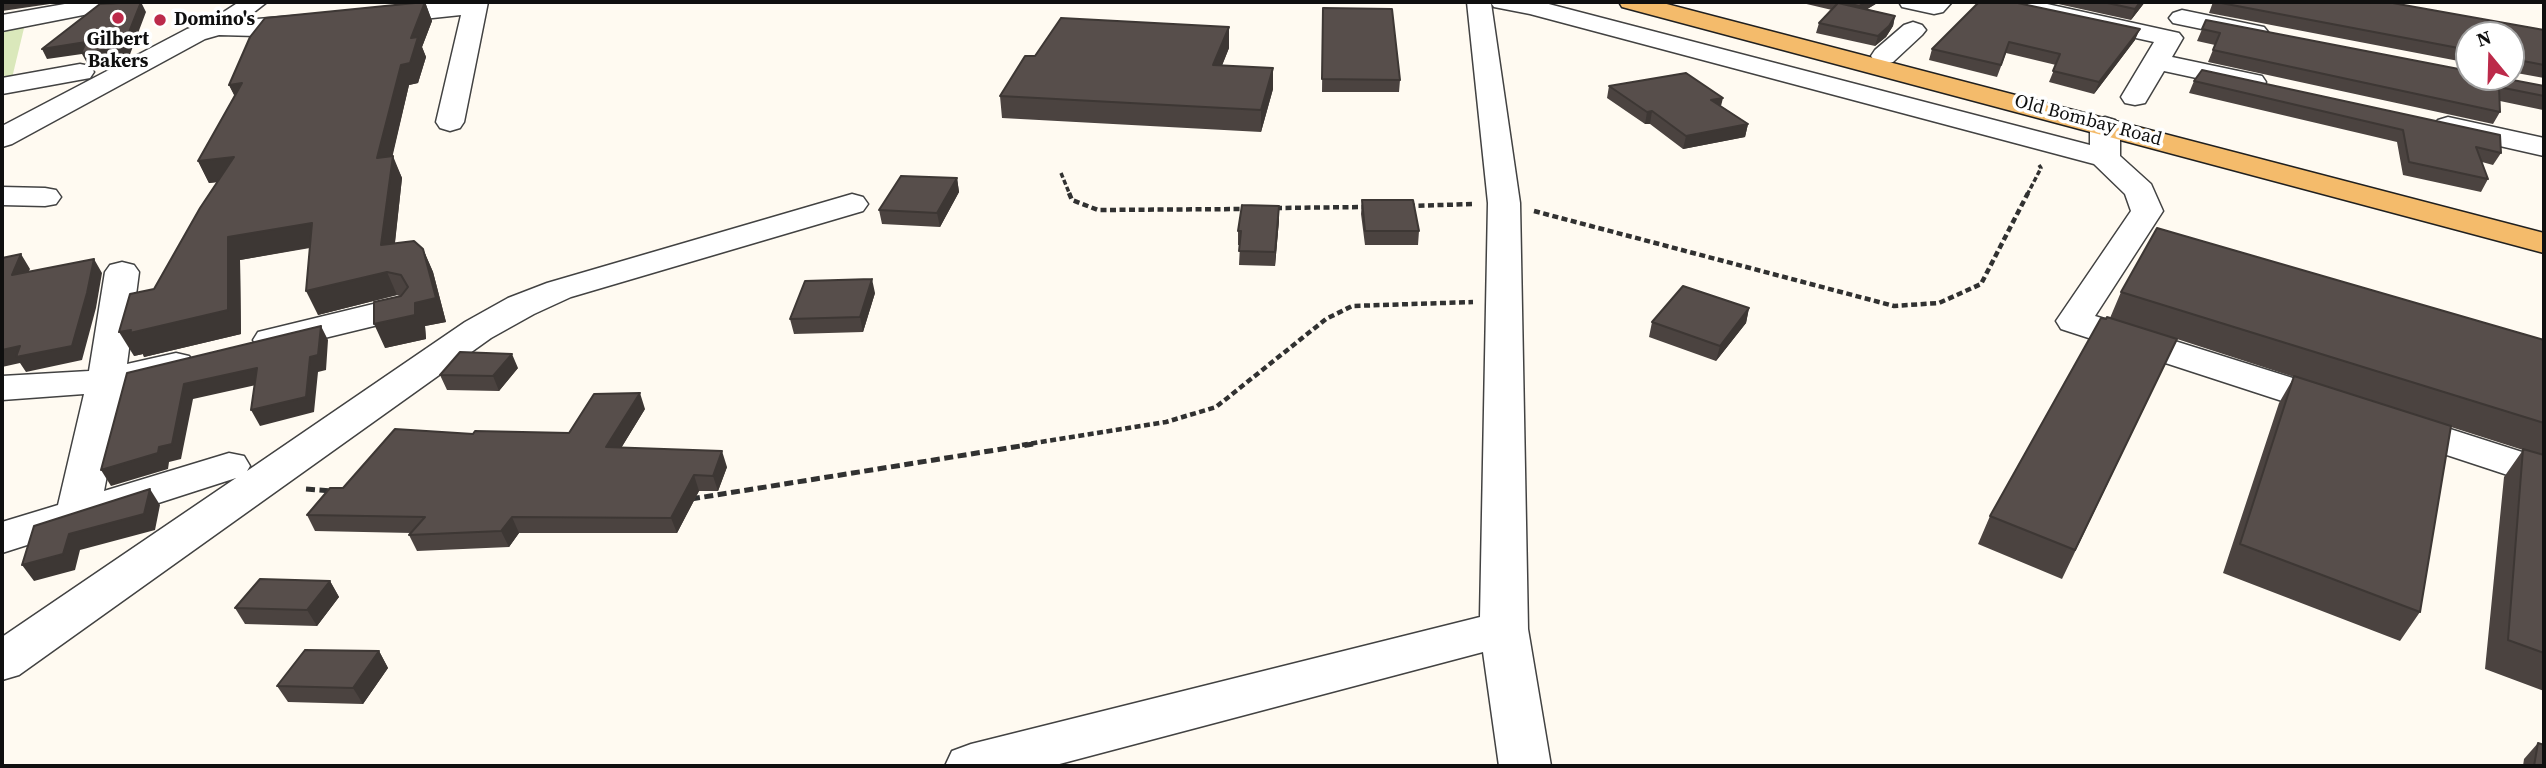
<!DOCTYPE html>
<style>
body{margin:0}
#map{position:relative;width:2546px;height:768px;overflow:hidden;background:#fffaf1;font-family:"Source Serif 4",serif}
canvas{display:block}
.frame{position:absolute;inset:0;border:4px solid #0f0f0f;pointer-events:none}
.north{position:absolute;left:2455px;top:21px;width:70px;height:70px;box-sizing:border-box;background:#fff;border:2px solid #9f9f9f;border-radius:50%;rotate:341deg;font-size:19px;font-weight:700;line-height:28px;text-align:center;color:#0f0f0f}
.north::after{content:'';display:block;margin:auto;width:24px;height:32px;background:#bc2a4a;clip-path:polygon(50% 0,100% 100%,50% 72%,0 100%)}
</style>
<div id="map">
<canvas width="2546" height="768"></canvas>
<div class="frame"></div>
<div class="north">N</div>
</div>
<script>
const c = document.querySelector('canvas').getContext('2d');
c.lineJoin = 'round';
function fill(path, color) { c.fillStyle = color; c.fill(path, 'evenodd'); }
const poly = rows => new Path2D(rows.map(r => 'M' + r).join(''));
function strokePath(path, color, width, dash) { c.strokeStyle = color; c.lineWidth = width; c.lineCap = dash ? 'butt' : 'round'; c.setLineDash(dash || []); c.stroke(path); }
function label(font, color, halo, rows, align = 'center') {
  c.font = font + ' "Source Serif 4",serif'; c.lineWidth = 7; c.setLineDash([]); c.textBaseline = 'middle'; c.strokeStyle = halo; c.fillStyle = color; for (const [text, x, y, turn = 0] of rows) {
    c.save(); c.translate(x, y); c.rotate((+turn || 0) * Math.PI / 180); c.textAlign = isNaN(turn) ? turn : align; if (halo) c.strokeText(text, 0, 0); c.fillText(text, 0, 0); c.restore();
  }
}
fill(poly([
 [25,24,12,78,2,80,2,28]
]), '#dae8bb');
const minor = poly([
 [76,2,126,2,123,7,114,9,2,31,2,15,76,2],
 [239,2,267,2,244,20,309,15,318,18,322,23,318,28,309,31,257,36,219,35,205,39,12,144,2,147,2,126,187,29,208,22,239,2],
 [444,2,488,2,464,122,460,128,450,131,440,128,436,122,461,15,376,24,367,21,363,16,367,11,376,8,444,2],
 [1467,2,1541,2,2090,145,2090,126,2095,120,2105,117,2115,120,2120,126,2120,156,2151,184,2163,211,2095,316,2350,396,2356,405,2350,414,2336,417,2322,414,2061,329,2056,321,2131,211,2125,194,2094,164,1530,14,1494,7,1491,3,1520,203,1528,629,1551,766,1499,766,1483,652,1052,766,945,766,952,751,971,744,1480,617,1488,203,1467,2],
 [1899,2,1952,2,1943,12,1934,14,1902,7,1899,2],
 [1993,2,2038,2,2179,33,2183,38,2172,57,2262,76,2266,82,2262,88,2252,90,2164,71,2145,103,2135,105,2125,103,2121,97,2154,42,1996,7,1993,2],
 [2182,10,2264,27,2268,32,2264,37,2255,40,2173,23,2169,18,2173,13,2182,10],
 [1913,22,1922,25,1926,30,1922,35,1893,62,1884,64,1875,62,1871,56,1875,50,1904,25,1913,22],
 [80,64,90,66,94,72,90,78,2,94,2,78,80,64],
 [2448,117,2544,138,2544,156,2438,132,2433,126,2438,120,2448,117],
 [2,187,45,188,56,190,61,197,56,204,45,206,2,205,2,187],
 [852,194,863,197,868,204,863,211,571,297,534,314,491,338,19,675,2,680,2,637,236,478,115,517,96,520,93,524,2,553,2,522,58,505,84,394,2,400,2,376,89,371,105,272,110,265,122,262,134,265,139,272,127,364,176,353,189,356,195,364,189,372,124,388,104,491,229,453,244,456,250,466,247,471,465,322,508,298,547,283,852,194],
 [398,298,411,301,416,309,411,317,271,351,258,348,253,340,258,332,398,298],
 [2400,413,2544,459,2544,487,2386,435,2380,426,2386,417,2400,413]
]);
const major = poly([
 [1619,2,1659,2,2544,233,2544,253,1622,7,1619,2]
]);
strokePath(minor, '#424242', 3);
strokePath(major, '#202020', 3);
strokePath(poly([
 [1061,173,1070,195],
 [2027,195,2041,168,2039,165]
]), '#313131', 3.5, [5, 2.5]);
strokePath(poly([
 [1069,193,1072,200,1098,210,1247,209],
 [1409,206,1474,204],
 [1276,208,1366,207],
 [1534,211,1894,306,1939,303,1981,284,2028,193],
 [1022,445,1166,422,1216,407,1326,319,1352,306,1473,302]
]), '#313131', 4.5, [6, 3.5]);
strokePath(poly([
 [306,489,332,491],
 [691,499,1033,444]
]), '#313131', 5, [9, 4.5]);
fill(minor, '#fff');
fill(major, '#f4bb6b');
fill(poly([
 [425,2,432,21,422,47,426,57,418,83,409,85,392,156,402,178,395,243,423,249,433,272,446,322,425,326,426,339,385,348,400,296,397,295,318,315,310,248,240,260,241,334,144,357,143,354,134,356,154,289,217,182,209,183,198,161,235,96,229,85],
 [1798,2,1879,2,1867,9,1895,16,1893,26,1886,37,1875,46,1816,33,1819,23,1832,10],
 [1979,2,2135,40,2094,94,2049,82,2056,65,2006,53,1997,77,1929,60,1932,49],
 [2049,2,2145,2,2131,20],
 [2213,2,2544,30,2544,78,2511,72,2511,35,2469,35,2469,63,2209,13],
 [1323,8,1400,80,1399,92,1322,92],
 [2206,20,2544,86,2544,120,2543,110,2500,101,2500,112,2493,124,2208,62,2215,45,2197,41],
 [1229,48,1222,65,1273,89,1261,132,1002,118,1000,96,1035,56],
 [2194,81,2501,153,2493,165,2482,162,2488,179,2481,192,2403,175,2397,142,2189,93],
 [1609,86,1721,106,1748,124,1745,137,1683,149,1650,124,1645,124,1607,98],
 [957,178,959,192,940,227,882,224,879,210],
 [1362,200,1419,231,1418,245,1365,245,1361,214],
 [1279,220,1275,266,1239,265,1240,245,1238,245,1238,231],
 [2121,292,2544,340,2544,691,2485,669,2504,477,2523,450,2451,427,2420,612,2400,641,2223,573,2279,403,2294,377,2177,339,2062,579,1978,544,1990,516,2106,319,2110,318],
 [875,293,863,332,794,334,790,319],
 [1749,308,1746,323,1716,361,1649,337,1652,322],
 [518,368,499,391,447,390,440,375],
 [645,409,621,448,727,467,718,491,699,491,677,533,519,533,509,547,417,551,409,535,412,533,315,531,307,515,343,488,473,434,569,433],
 [330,581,339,597,317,626,245,624,235,608],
 [379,651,388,668,363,704,288,702,277,686],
 [2538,743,2544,766,2523,766,2524,759]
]), '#4b4340');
fill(poly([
 [2,2,51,2,50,4,2,11],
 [141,2,146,12,129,57,87,63,82,54,47,59,42,49,86,42],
 [425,2,432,21,422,47,426,57,418,83,409,85,387,180,377,158,401,65],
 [1866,2,1879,2,1856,16,1859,6],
 [2140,2,2145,2,2131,20,2135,9],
 [1895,16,1893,26,1886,37,1875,46,1878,36],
 [1229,27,1229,48,1214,86,1213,65],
 [2140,29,2135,40,2094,94,2099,82],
 [1273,68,1273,89,1261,132,1261,110],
 [242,83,239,105,229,85],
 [1723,98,1720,110,1711,100],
 [1652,111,1650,124,1645,124,1647,112],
 [1748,124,1745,137,1683,149,1686,136],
 [393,156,402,178,392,268,381,245],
 [234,157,245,179,209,183,198,161],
 [957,178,959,192,940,227,937,213],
 [1279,206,1279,220,1275,266,1275,252],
 [312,223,323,245,240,260,241,334,144,357,143,354,134,356,119,332,228,237],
 [423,249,433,272,446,322,425,326,426,339,385,348,374,324,415,303],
 [21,254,30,269,21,289,12,275],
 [94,259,102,273,96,308,82,360,26,372,20,363,2,367,2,350],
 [387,272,397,295,318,315,306,291],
 [872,279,875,293,863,332,860,317],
 [1749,308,1746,323,1716,361,1720,346],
 [321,326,328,340,326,370,318,372,314,412,260,426,251,410],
 [512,354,518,368,499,391,493,376],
 [257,368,265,383,193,399,181,459,169,462,168,469,111,486,101,470,159,447,184,384],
 [640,393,645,409,612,463,606,447],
 [722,451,727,467,718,491,713,476],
 [694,475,699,491,677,533,671,518],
 [150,489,160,505,155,530,80,550,75,570,34,581,22,565,69,534],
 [512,517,519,533,509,547,501,531],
 [330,581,339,597,317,626,307,610],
 [379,651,388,668,363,704,353,688]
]), '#3d3734');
const building = poly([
 [141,2,123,47,81,53,86,42,42,49,100,4,141,2],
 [425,2,411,38,418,37,410,63,401,65,377,158,393,156,381,245,414,241,423,249,436,298,415,303,415,315,374,324,374,302,401,296,408,287,401,275,387,272,306,291,312,223,228,237,228,310,130,333,131,330,119,332,130,294,154,289,200,208,234,157,198,161,242,83,229,85,250,37,265,18,425,2],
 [1842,2,1866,2,1859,6,1842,2],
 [1979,2,2013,2,2140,29,2099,82,2053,71,2060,54,2009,42,2001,65,1932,49,1979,2],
 [2103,2,2140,2,2135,9,2103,2],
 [2216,2,2387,2,2544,30,2544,65,2518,60,2515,62,2511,62,2511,35,2469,35,2469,50,2216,2],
 [1838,3,1895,16,1889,26,1878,36,1819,23,1838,3],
 [1323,8,1392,9,1400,80,1322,79,1323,8],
 [1061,18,1229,27,1213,65,1273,68,1261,110,1000,96,1025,56,1035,56,1061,18],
 [2206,20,2469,71,2469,77,2497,77,2544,86,2544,96,2499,87,2500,112,2213,50,2220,33,2202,29,2206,20],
 [2202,70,2500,135,2501,153,2476,147,2488,179,2409,162,2403,130,2194,81,2202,70],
 [1686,73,1723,98,1711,100,1748,124,1686,136,1652,111,1647,112,1609,86,1686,73],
 [901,176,957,178,937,213,879,210,901,176],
 [1362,200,1413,200,1419,231,1365,231,1362,200],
 [1242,205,1279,206,1275,252,1239,251,1241,231,1238,231,1242,205],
 [2157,228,2544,340,2544,423,2121,292,2157,228],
 [21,254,12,275,94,259,87,293,72,346,16,357,20,346,2,350,2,258,21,254],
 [872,279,860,317,790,319,805,281,872,279],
 [1683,286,1749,308,1720,346,1652,322,1683,286],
 [2107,317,2177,339,2075,550,1990,516,2101,318,2106,319,2107,317],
 [321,326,318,355,310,357,306,397,251,410,257,368,184,384,172,444,159,447,158,453,101,470,127,373,321,326],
 [460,352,512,354,493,376,440,375,460,352],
 [2294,376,2451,426,2420,612,2240,544,2294,376],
 [640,393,606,447,722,451,713,476,694,475,671,518,512,517,501,531,409,535,425,517,307,515,330,488,343,488,395,429,473,434,475,431,569,433,594,394,640,393],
 [2523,449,2544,455,2544,653,2508,640,2523,449],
 [150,489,144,514,69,534,63,554,22,565,34,526,150,489],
 [260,579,330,581,307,610,235,608,260,579],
 [305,650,379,651,353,688,277,686,305,650],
 [2538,743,2544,745,2544,766,2534,766,2538,743]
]);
fill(building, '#574e4b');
strokePath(building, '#3d3734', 2);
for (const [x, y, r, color] of [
 [118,18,7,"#bc2a4a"],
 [160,20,7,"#bc2a4a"]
]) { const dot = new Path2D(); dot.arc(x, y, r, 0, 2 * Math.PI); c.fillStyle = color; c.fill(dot); strokePath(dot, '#fff', 2.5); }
label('bold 19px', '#0f0f0f', '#fff', [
 ["Domino's",174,20],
 ["Gilbert",118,40,"center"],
 ["Bakers",118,62,"center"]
], 'left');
label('19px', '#0f0f0f', '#fff', [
 ["Old Bombay Road",2088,121,15]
]);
</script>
